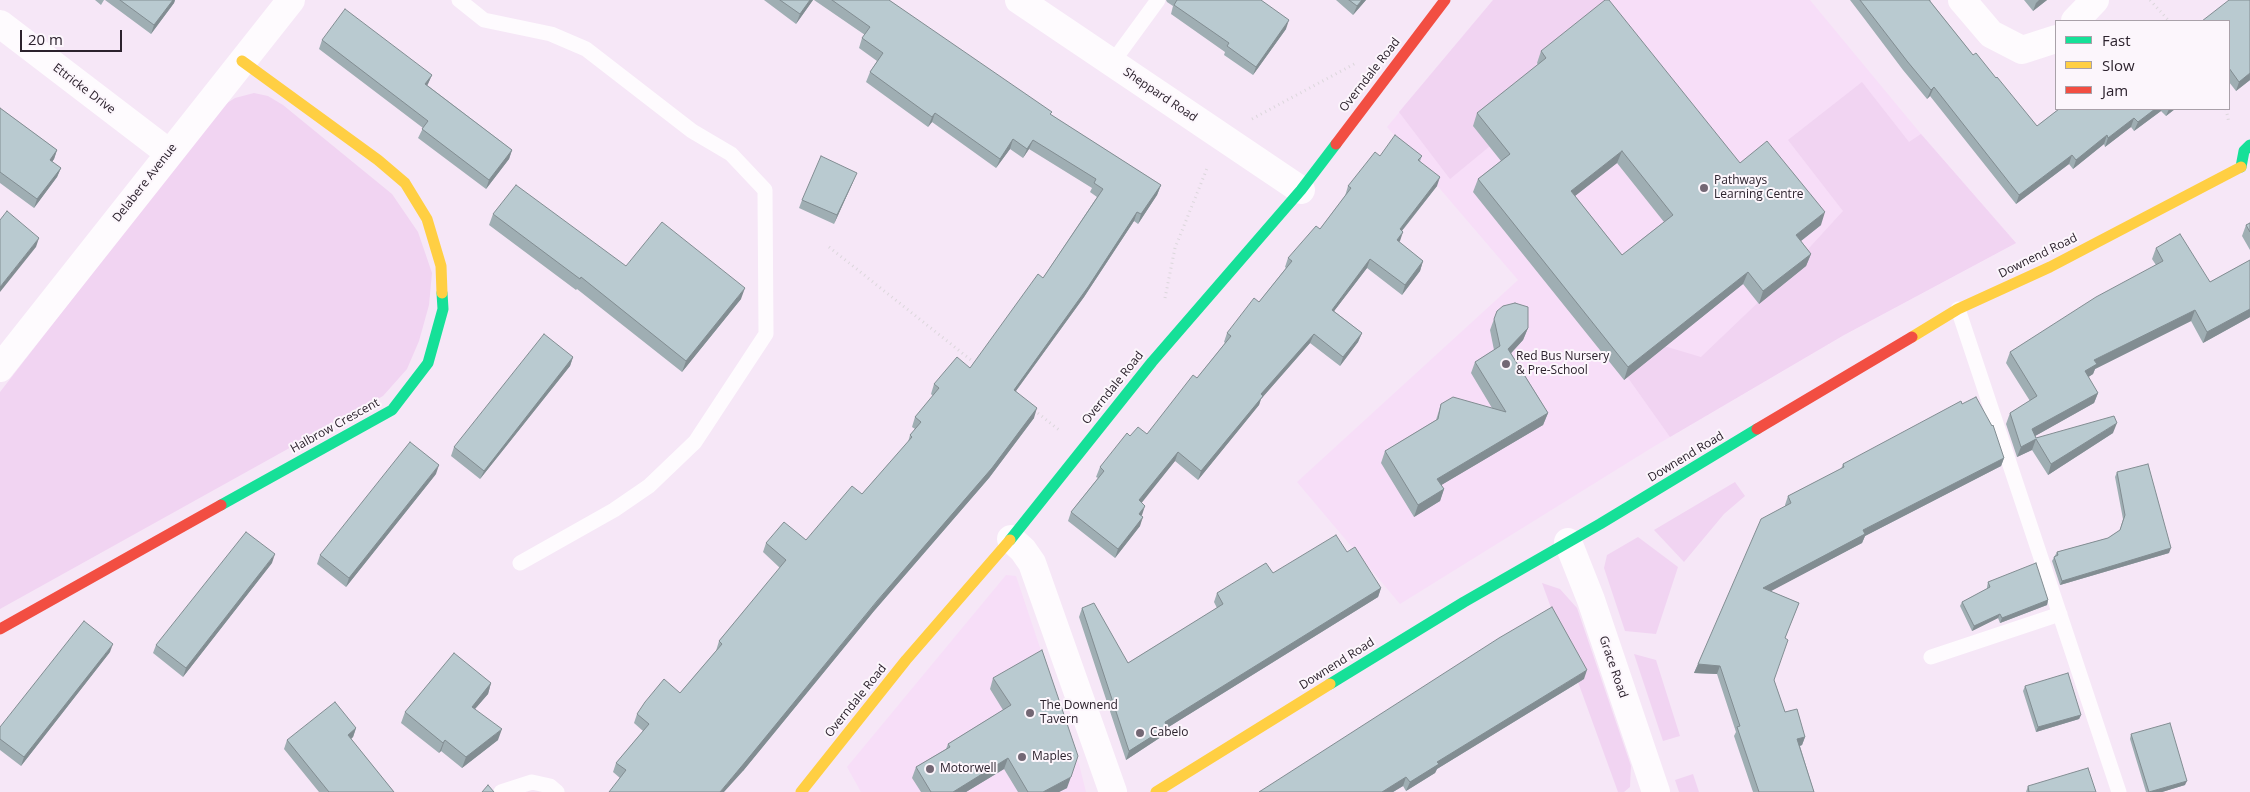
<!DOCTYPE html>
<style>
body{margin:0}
#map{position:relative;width:2250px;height:792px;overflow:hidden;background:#f6e7f7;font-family:"Open Sans",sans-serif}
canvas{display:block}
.legend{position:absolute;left:2055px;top:20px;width:175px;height:90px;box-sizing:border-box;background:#fcf6fc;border:1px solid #a9a1a9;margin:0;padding:6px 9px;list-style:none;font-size:15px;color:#2c222d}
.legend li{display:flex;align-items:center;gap:10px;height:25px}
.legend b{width:25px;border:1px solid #a9a1a9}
.scale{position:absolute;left:20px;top:30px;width:102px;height:22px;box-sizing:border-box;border:2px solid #2c222d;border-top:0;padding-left:6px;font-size:15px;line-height:18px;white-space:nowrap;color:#2c222d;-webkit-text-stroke:4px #fcf6fc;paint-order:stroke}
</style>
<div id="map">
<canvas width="2250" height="792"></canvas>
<ul class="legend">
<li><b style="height:6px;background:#16e098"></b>Fast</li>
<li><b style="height:6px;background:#ffcf43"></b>Slow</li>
<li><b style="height:6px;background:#f24e42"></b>Jam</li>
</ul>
<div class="scale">20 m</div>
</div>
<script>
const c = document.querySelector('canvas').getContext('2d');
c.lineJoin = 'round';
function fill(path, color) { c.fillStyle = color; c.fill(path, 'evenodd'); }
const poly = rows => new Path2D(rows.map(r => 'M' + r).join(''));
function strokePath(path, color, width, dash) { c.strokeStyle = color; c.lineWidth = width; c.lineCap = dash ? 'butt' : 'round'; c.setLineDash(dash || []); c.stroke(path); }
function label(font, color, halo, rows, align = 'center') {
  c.font = font + ' "Open Sans",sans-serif'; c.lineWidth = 4; c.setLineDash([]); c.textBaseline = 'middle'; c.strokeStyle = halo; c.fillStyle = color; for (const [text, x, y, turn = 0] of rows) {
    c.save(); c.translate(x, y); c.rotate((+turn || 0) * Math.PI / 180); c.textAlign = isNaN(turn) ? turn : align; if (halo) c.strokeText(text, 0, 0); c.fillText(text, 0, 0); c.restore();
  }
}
fill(poly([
 [1493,0,1810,0,1921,134,2016,243,1844,335,1653,447,1400,604,1297,482,1518,280,1387,127],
 [1006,575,1016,576,1079,764,1086,792,861,792,847,767]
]), '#f7def8');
fill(poly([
 [1493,0,1607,0,1570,105,1490,146,1450,179,1399,112],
 [1862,82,1909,142,1921,134,2016,243,1844,335,1670,437,1626,375,1664,346,1701,357,1768,293,1843,211,1788,140],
 [254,93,268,96,283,105,392,194,418,232,432,273,429,305,419,341,407,369,383,396,0,609,0,392,221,107,235,98],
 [1735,482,1745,496,1724,514,1684,562,1654,530],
 [1638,537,1678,567,1656,634,1625,631,1604,568,1607,555],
 [1542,583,1560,589,1577,608,1631,766,1630,787,1624,792,1618,792],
 [1634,654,1656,660,1680,736,1663,741],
 [1693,774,1699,792,1679,792,1675,780]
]), '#f1d4f2');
strokePath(poly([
 [2150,0,2169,21],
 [2226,109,2229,123],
 [1252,119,1356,63],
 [829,247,976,364],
 [1165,298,1175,248,1208,166],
 [1034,410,1059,430]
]), '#dcd7dc', 3, [1, 4]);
strokePath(poly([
 [459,0,484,20,551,34,586,49,692,131,731,154,765,190,766,334,695,442,649,486,614,510,520,563],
 [1112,63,1158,0],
 [1958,309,2119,792],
 [1931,657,2060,614],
 [501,792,532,782,550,786,557,792]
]), '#fefbfe', 15);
strokePath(poly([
 [1019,0,1301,190],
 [1962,0,1991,34,2022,50,2056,39],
 [2075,21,2095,0],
 [0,24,169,153],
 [0,368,291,0],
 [1011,539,1023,550,1032,563,1113,792],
 [1568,542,1591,600,1656,792]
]), '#fefbfe', 28);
strokePath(poly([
 [2241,167,2244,151,2250,145],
 [221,505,392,410,428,363,443,309,442,293],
 [1010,540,1152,362,1301,190,1336,144],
 [1330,684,1464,602,1600,524,1757,429]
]), '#16e098', 11);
strokePath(poly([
 [242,61,378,160,405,183,427,219,441,266,442,293],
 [1912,337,1958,309,2050,267,2241,167],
 [801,792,906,660,1010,540],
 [1156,792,1330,684]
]), '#ffcf43', 11);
strokePath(poly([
 [1336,144,1445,0],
 [1757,429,1912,337],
 [0,629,221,505]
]), '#f24e42', 11);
fill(poly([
 [95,0,104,0,101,5],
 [105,0,175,0,174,3,151,34],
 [764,0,813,0,796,24],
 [814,0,889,0,1051,115,1161,185,1157,195,1138,224,1134,221,1084,297,1016,391,1034,418,989,478,874,611,743,771,620,778,613,772,616,763,643,731,634,723,637,714,680,693,716,651,719,641,780,568,763,552,766,543,806,540,862,494,908,442,910,435,915,429,912,427,915,417,933,396,931,394,934,384,970,368,1043,278,1097,197,1090,192,1092,188,1029,149,1023,158,1010,149,996,168,932,122,928,127,866,82,870,72,877,61,859,48,862,38,865,35],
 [1166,0,1261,0,1286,29,1253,75,1224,55,1225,52,1171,14,1173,6,1167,2],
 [1336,0,1366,0,1353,15],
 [1850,0,1931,0,1930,1,1973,55,1996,78,2037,126,2059,109,2175,109,2166,116,2161,111,2134,131,2131,127,2105,147,2104,144,2073,169,2069,164,2016,204,1930,96,1927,99,1903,70,1863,17],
 [2024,0,2047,0,2033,11],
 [2229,21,2250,80,2236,91,2229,82],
 [322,40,432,75,427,85,512,150,509,159,486,189,418,138,423,128,319,49],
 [1541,51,1740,163,1821,225,1801,241,1811,254,1806,266,1759,304,1743,284,1624,380,1473,192,1478,179,1501,161,1473,126,1477,113,1538,65,1537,63],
 [1617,163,1664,222,1622,255,1575,196],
 [0,108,57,150,54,159,52,162,61,168,57,177,34,208,0,183],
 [1380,156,1422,156,1420,161,1437,186,1402,231,1399,242,1423,261,1420,271,1402,295,1367,268,1334,311,1362,333,1358,342,1340,366,1310,343,1261,399,1259,405,1198,480,1175,461,1141,502,1141,515,1140,526,1115,558,1068,521,1071,512,1098,478,1096,477,1100,467,1130,436,1147,434,1197,378,1225,343,1224,342,1227,333,1259,302,1286,268,1285,267,1288,258,1320,229,1345,196,1348,186],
 [853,182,834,224,799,208,802,200],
 [493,214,626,266,741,299,682,372,577,289,576,290,489,225],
 [2250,223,2250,250,2242,236,2246,225],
 [2156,248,2210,282,2250,260,2250,317,2203,343,2191,321,2095,369,2093,374,2088,377,2098,393,2094,403,2035,436,2036,438,2113,433,2048,475,2032,450,2017,457,2006,424,2010,413,2030,401,2006,363,2010,352,2156,265,2152,259],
 [1497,311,1528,328,1523,340,1511,353,1548,413,1543,425,1441,485,1444,489,1440,501,1414,517,1381,463,1385,451,1436,420,1441,404,1492,408,1471,373,1475,362,1494,350,1490,330],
 [573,357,570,366,480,479,451,456,454,447],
 [1962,404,2004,458,2001,466,1865,536,1862,543,1770,591,1799,603,1785,638,1774,680,1785,712,1805,737,1802,745,1800,746,1814,792,1753,792,1734,736,1736,732,1717,674,1694,673,1698,664,1785,506,1785,505,1788,496,1841,469,1843,464],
 [2117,472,2169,553,2060,585,2052,561,2057,552,2108,538,2120,530,2123,519,2115,477],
 [436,474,346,587,317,564,320,555],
 [1347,552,1381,588,1378,597,1167,728,1164,735,1126,760,1079,617,1082,608,1128,663,1217,608,1214,602,1217,593,1273,573],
 [272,563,183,677,153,653,156,645],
 [1988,582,2048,600,2047,605,2000,623,1998,618,1972,631,1960,606,1962,602,1987,589,1987,587],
 [110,652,21,766,0,750,0,727],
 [993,678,1067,788,1059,792,1018,792,1004,769,966,792,921,792,912,778,916,767,946,749,948,744,1003,710,990,689],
 [1584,679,1437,769,1435,773,1406,791,1403,786,1393,792,1259,792],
 [491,683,488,694,475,709,498,740,462,768,441,751,439,753,401,723,405,712],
 [2025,686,2081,715,2079,719,2036,732,2023,691],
 [356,728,353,737,351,739,394,792,319,792,284,749,287,740],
 [2131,734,2185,785,2162,792,2146,792,2130,739],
 [2028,786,2096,792,2026,792]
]), '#9faeb3');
fill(poly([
 [173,0,175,0,174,3,151,34,154,25],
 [810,0,813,0,796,24,800,14],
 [1362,0,1366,0,1353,15,1357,6],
 [2039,0,2047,0,2033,11,2036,3],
 [1289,20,1286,29,1253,75,1256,67],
 [2250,73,2250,80,2236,91,2239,82],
 [432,75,428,84,422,93,425,84],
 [1934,87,1930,96,1927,99,1931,90],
 [2155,109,2162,109,2161,111,2134,131,2138,122],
 [2169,109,2175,109,2166,116],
 [935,113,932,122,928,127,932,117],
 [2134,118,2131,127,2105,147,2108,138],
 [2107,135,2104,144,2073,169,2076,160],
 [1013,139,1010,149,996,168,1000,159],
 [1033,140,1029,149,1023,158,1027,149],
 [57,150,54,159,47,169,50,160],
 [512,150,509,159,486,189,489,180],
 [1622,151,1617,163,1566,203,1571,191],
 [2072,155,2069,164,2016,204,2019,195],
 [61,168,57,177,34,208,37,199],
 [857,173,853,182,834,224,837,215],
 [1440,177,1437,186,1396,238,1400,229],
 [1161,185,1157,195,1138,224,1141,214],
 [1137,212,1134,221,1084,297,1010,399,1014,390],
 [1825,212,1821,225,1792,248,1796,235],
 [1403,232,1400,241,1393,249,1397,240],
 [39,238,36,247,0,292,0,287],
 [1811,254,1806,266,1759,304,1763,291],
 [1370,259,1367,268,1328,319,1332,310],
 [1423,261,1420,271,1402,295,1405,285],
 [1748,272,1743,284,1624,380,1628,367],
 [745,288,741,299,682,372,686,361],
 [2250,309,2250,317,2203,343,2207,332],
 [2195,310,2191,321,2095,369,2093,374,2081,382,2085,371,2094,360],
 [1528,328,1523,340,1504,361,1508,349],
 [1362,333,1358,342,1340,366,1343,357],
 [1314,334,1310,343,1261,399,1259,405,1198,480,1201,471,1261,394],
 [573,357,570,366,480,479,484,471],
 [2098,393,2094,403,2028,440,2032,429],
 [1037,408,1034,418,989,478,874,611,743,771,724,792,720,792],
 [1548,413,1543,425,1433,490,1437,479],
 [2117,423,2113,433,2048,475,2051,464],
 [2036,439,2032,450,2017,457,2021,447],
 [1178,452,1175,461,1136,510,1139,500],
 [2004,458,2001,466,1865,536,1862,543,1760,597,1763,588,1863,530],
 [439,465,436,474,346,587,349,578],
 [1444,489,1440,501,1414,517,1418,505],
 [1145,506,1142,515,1135,523,1139,514],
 [1143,517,1140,526,1115,558,1118,549],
 [2171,548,2169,553,2060,585,2062,581],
 [275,554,272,563,183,677,186,668],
 [1381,588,1378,597,1167,728,1164,735,1126,760,1129,751,1165,722],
 [2048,600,2047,605,2000,623,2002,618],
 [2000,614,1998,618,1972,631,1974,626],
 [113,644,110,652,21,766,24,757],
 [1698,664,1720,666,1717,674,1694,673],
 [1587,670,1584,679,1437,769,1435,773,1406,791,1410,782,1437,762],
 [491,683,488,694,468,717,472,707],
 [2081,715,2079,719,2036,732,2038,727],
 [356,728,353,737,345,744,348,735],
 [502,729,498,740,462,768,466,757],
 [1805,737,1802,745,1794,748,1797,739],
 [445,740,441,751,439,753,443,743],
 [1008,758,1004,769,966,792,953,792],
 [1071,777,1067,788,1059,792,1043,792],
 [1406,777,1403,786,1393,792,1382,792],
 [2187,781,2185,785,2162,792,2149,792]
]), '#828d92');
const building = poly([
 [120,0,173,0,154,25,120,0],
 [780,0,810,0,800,14,780,0],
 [832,0,889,0,1052,112,1050,114,1161,185,1141,214,1137,212,1088,287,1014,390,1037,408,992,468,877,601,746,761,720,792,609,792,626,770,616,763,649,724,637,714,645,702,664,679,680,693,722,644,719,641,786,560,766,543,784,522,806,540,852,486,862,494,912,437,910,435,921,422,915,417,939,388,934,384,957,357,970,368,1038,274,1043,278,1103,189,1094,183,1096,179,1033,140,1027,149,1013,139,1000,159,935,113,932,117,870,72,883,53,862,38,870,27,832,0],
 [1177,0,1261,0,1289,20,1256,67,1227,46,1229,43,1174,5,1177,0],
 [1349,0,1362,0,1357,6,1349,0],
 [1605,0,1609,0,1740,163,1767,141,1825,212,1796,235,1811,254,1763,291,1748,272,1628,367,1478,179,1510,154,1477,113,1546,58,1541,51,1605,0],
 [1622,151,1673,215,1622,255,1571,191,1622,151],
 [1860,0,1929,0,1973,55,1976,53,1996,78,1997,77,2037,126,2059,109,2155,109,2138,122,2134,118,2108,138,2107,135,2076,160,2072,155,2019,195,1934,87,1931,90,1907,61,1860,0],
 [2229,0,2250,0,2250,73,2239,82,2229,68,2229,21,2202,21,2229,0],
 [345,9,432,75,425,84,512,150,489,180,422,129,428,121,322,40,345,9],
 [0,108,57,150,50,160,61,168,37,199,0,172,0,108],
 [1395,135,1422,156,1418,160,1440,177,1400,229,1403,232,1397,240,1423,261,1405,285,1370,259,1332,310,1362,333,1343,357,1314,334,1261,394,1263,396,1201,471,1178,452,1139,500,1145,506,1139,514,1143,517,1118,549,1071,512,1104,471,1100,467,1127,433,1130,436,1138,427,1147,434,1193,375,1197,378,1231,336,1227,333,1254,298,1259,302,1292,261,1288,258,1316,226,1320,229,1351,188,1348,186,1375,152,1380,156,1395,135],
 [821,156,857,173,837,215,802,200,821,156],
 [516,185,626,266,662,222,745,288,686,361,581,277,580,279,493,214,516,185],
 [7,211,39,238,0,287,0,220,7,211],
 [2250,223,2250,232,2246,225,2250,223],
 [2180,234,2210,282,2250,260,2250,309,2207,332,2195,310,2094,360,2097,364,2085,371,2098,393,2032,429,2036,438,2114,416,2117,423,2051,464,2036,439,2021,447,2010,413,2037,396,2010,352,2096,297,2163,261,2156,248,2180,234],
 [1515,303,1528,307,1528,328,1508,349,1548,413,1437,479,1444,489,1418,505,1385,451,1438,419,1441,404,1453,397,1506,412,1475,362,1500,346,1494,319,1497,311,1503,306,1515,303],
 [544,334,573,357,484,471,454,447,544,334],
 [1976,397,1992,426,1993,425,2004,458,1863,530,1865,534,1763,588,1799,603,1785,638,1788,640,1774,680,1785,712,1797,709,1805,737,1797,739,1814,792,1759,792,1737,727,1740,726,1720,666,1698,664,1761,519,1791,503,1788,496,1844,467,1843,464,1961,401,1962,404,1976,397],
 [410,442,439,465,349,578,320,555,410,442],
 [2148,464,2171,548,2062,581,2054,557,2058,555,2057,552,2108,538,2120,530,2125,515,2117,472,2148,464],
 [246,532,275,554,186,668,156,645,246,532],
 [1336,535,1347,552,1355,547,1381,588,1165,722,1167,727,1129,751,1082,608,1094,603,1128,663,1223,604,1217,593,1266,563,1273,573,1336,535],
 [2036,563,2048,600,2002,618,2000,614,1974,626,1962,602,1990,587,1988,582,2036,563],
 [1552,607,1587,670,1437,762,1439,764,1410,782,1406,777,1382,792,1259,792,1499,638,1552,607],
 [84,621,113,644,24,757,0,739,0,727,84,621],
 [1042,650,1078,756,1071,777,1043,792,1028,792,1008,758,953,792,931,792,916,767,950,747,948,744,1011,705,993,678,1042,650],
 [454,653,491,683,472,707,502,729,466,757,445,740,443,743,405,712,454,653],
 [2068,673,2081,715,2038,727,2025,686,2068,673],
 [335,702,356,728,348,735,394,792,329,792,287,740,335,702],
 [2170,723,2187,781,2149,792,2131,734,2170,723],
 [2088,768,2096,792,2029,792,2028,786,2088,768],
 [488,785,494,792,482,792,488,785]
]);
fill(building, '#b9cad0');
strokePath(building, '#828d92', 1);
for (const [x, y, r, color] of [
 [1704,188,5,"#736774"],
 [1506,364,5,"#736774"],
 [1030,713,5,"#736774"],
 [1140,733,5,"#736774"],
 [1022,757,5,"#736774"],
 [930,769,5,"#736774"]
]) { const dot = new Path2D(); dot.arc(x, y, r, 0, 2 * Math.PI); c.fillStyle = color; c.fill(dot); strokePath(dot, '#fcf6fc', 2); }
label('12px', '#2c222d', '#fcf6fc', [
 ["Overndale Road",1370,75,-52],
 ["Ettricke Drive",84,89,37],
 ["Sheppard Road",1160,95,34],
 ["Delabere Avenue",145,183,-52],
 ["Downend Road",2038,256,-26],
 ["Overndale Road",1113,388,-51],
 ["Halbrow Crescent",335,426,-29],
 ["Downend Road",1686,457,-31],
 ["Downend Road",1337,664,-32],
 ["Grace Road",1613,667,71],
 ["Overndale Road",856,701,-51]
]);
label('12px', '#2c222d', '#fcf6fc', [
 ["Pathways",1714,181],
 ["Learning Centre",1714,195],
 ["Red Bus Nursery",1516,357],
 ["& Pre-School",1516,371],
 ["The Downend",1040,706],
 ["Tavern",1040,720],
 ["Cabelo",1150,733],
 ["Maples",1032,757],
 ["Motorwell",940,769]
], 'left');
</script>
